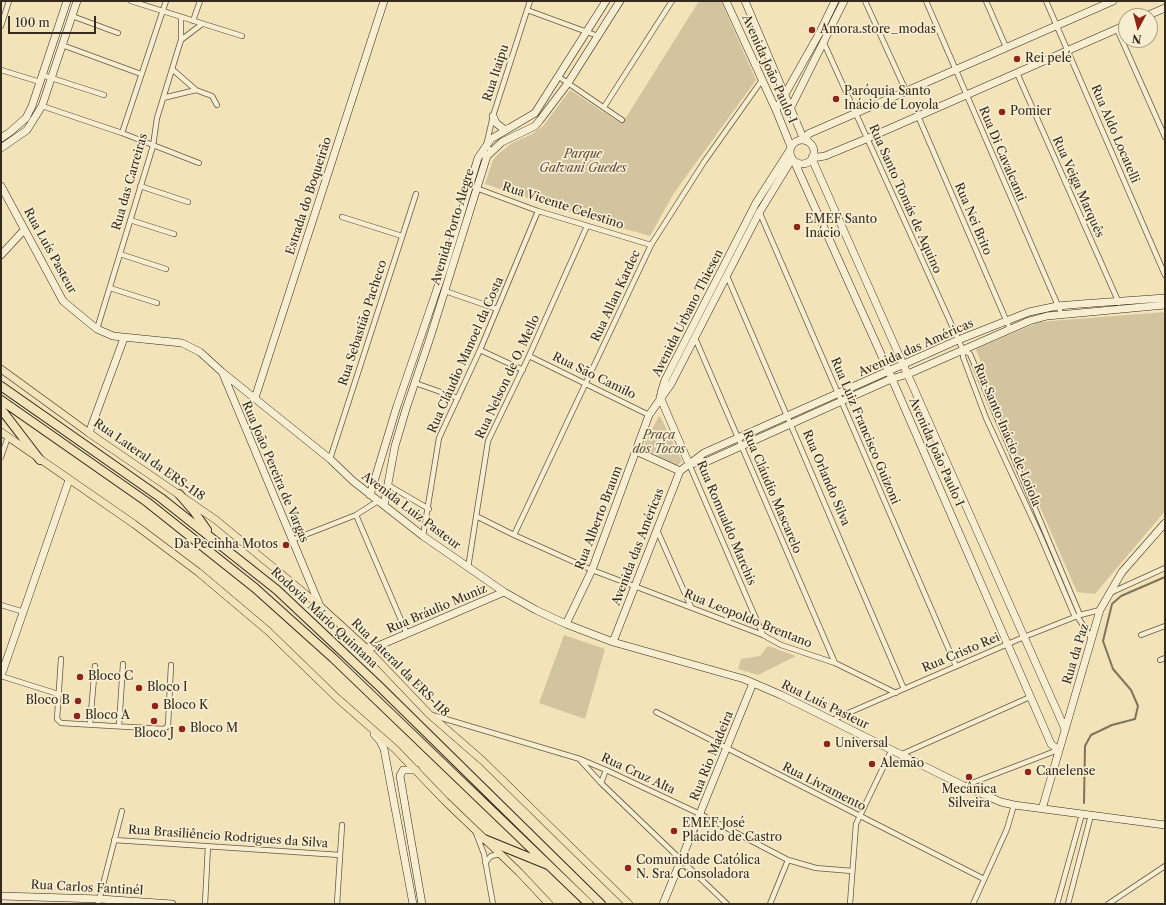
<!DOCTYPE html>
<meta charset="utf-8">
<style>
body{margin:0}
#map{position:relative;width:1166px;height:905px;overflow:hidden;background:#f2e4b8;font-family:"Libre Caslon Text",serif}
canvas{display:block}
.frame{position:absolute;inset:0;border:2px solid #342a1e;pointer-events:none}
.north{position:absolute;left:1118px;top:8px;width:40px;height:40px;box-sizing:border-box;background:#f7edd1;border:1px solid #a99f89;border-radius:50%;rotate:187deg;font-size:11px;font-weight:700;line-height:16px;text-align:center;color:#342a1e}
.north::after{content:'';display:block;margin:auto;width:14px;height:18px;background:#8f2418;clip-path:polygon(50% 0,100% 100%,50% 72%,0 100%)}
.scale{position:absolute;left:8px;top:16px;width:88px;height:18px;box-sizing:border-box;border:2px solid #342a1e;border-top:0;padding-left:5px;font-size:12px;line-height:14px;white-space:nowrap;color:#342a1e;-webkit-text-stroke:3px #f7edd1;paint-order:stroke}
</style>
<div id="map">
<canvas width="1166" height="905"></canvas>
<div class="frame"></div>
<div class="north">N</div>
<div class="scale">100 m</div>
</div>
<script>
const c = document.querySelector('canvas').getContext('2d');
c.lineJoin = 'round';
function fill(path, color) { c.fillStyle = color; c.fill(path, 'evenodd'); }
const poly = rows => new Path2D(rows.map(r => 'M' + r).join(''));
function strokePath(path, color, width, dash) { c.strokeStyle = color; c.lineWidth = width; c.lineCap = dash ? 'butt' : 'round'; c.setLineDash(dash || []); c.stroke(path); }
function label(font, color, halo, rows, align = 'center') {
  c.font = font + ' "Libre Caslon Text",serif'; c.lineWidth = 3.5; c.setLineDash([]); c.textBaseline = 'middle'; c.strokeStyle = halo; c.fillStyle = color; for (const [text, x, y, turn = 0] of rows) {
    c.save(); c.translate(x, y); c.rotate((+turn || 0) * Math.PI / 180); c.textAlign = isNaN(turn) ? turn : align; if (halo) c.strokeText(text, 0, 0); c.fillText(text, 0, 0); c.restore();
  }
}
fill(poly([
 [699,1,721,1,756,80,674,193,650,236,591,219,485,184,493,160,497,155,512,143,532,134,543,126,570,90,620,123,627,116],
 [1165,312,1165,511,1095,594,1077,592,1000,415,976,349,1039,322],
 [659,416,661,418,682,461,677,466,641,450],
 [564,635,605,649,585,719,539,703],
 [768,646,796,656,758,675,738,669,741,659,760,656]
]), '#d2c49e');
strokePath(poly([
 [1084,803,1085,746,1091,735,1112,725,1135,719,1138,706,1131,690,1113,669,1103,641,1112,604,1121,596,1165,577]
]), '#7f745b', 2);
const street = poly([
 [131,1,242,36],
 [865,1,906,91],
 [926,1,1062,315],
 [986,1,1006,47],
 [1046,1,1165,275],
 [527,10,598,36],
 [72,16,118,33],
 [193,21,200,1],
 [1,26,9,1],
 [1117,29,1165,137],
 [181,40,202,24],
 [823,41,963,350,963,357,986,418,1040,535,1075,617],
 [62,45,141,74],
 [172,69,196,90,212,96,217,105],
 [1,70,40,82],
 [1017,73,1119,303],
 [42,75,104,95],
 [559,77,622,120],
 [163,98,196,90],
 [42,106,122,133,199,163],
 [604,107,672,1],
 [918,116,1010,329],
 [122,133,166,1],
 [491,150,486,146,493,116,530,1],
 [140,186,188,202],
 [476,188,538,211,651,245],
 [759,211,956,666],
 [342,217,402,236],
 [130,220,174,234],
 [120,254,166,269],
 [727,276,904,689],
 [110,288,157,303],
 [445,291,497,309],
 [97,329,153,146,157,118,181,40,181,17],
 [695,338,835,663],
 [480,350,523,370],
 [963,350,970,354,1080,615],
 [529,356,649,415],
 [415,383,458,398],
 [1,457,8,437],
 [330,459,416,194],
 [689,464,763,635],
 [388,485,429,509],
 [356,515,407,634],
 [476,516,514,535,592,570,763,635,781,645,835,663,896,693],
 [657,530,691,607],
 [514,535,651,245,704,162,762,80],
 [423,536,439,438,480,350,538,211],
 [292,540,356,515,378,501],
 [468,568,488,441,529,356,587,226],
 [1110,593,1165,568],
 [1,605,24,612],
 [1077,616,1092,639],
 [1141,635,1165,626],
 [61,659,57,719,61,723,164,729,168,726,171,665],
 [1160,660,1165,658],
 [1,676,58,694],
 [656,712,984,879],
 [432,715,580,759,606,770,700,814,788,860,816,868,852,871],
 [832,720,1024,637,1080,615,1100,610],
 [90,724,95,666],
 [119,726,123,664],
 [900,755,1030,697],
 [581,761,601,783,727,904],
 [601,783,606,770],
 [964,786,1058,750],
 [476,833,484,854,493,904],
 [114,840,340,855],
 [485,863,491,856,500,854],
 [98,904,122,811],
 [205,904,208,846],
 [337,904,342,825],
 [770,904,788,860],
 [850,904,856,824,891,751],
 [973,904,1007,829,1014,805],
 [1057,904,1082,814],
 [1068,904,1091,815],
 [1108,904,1165,866]
]);
const secondary = poly([
 [726,1,776,110,791,147],
 [745,1,804,140],
 [1146,16,1165,8],
 [791,107,844,1],
 [776,110,819,34,835,1],
 [493,116,496,123,505,130,509,128],
 [1,138,10,132,26,118,32,106,67,1],
 '790 152a12 12 0 1 1 24 0a12 12 0 1 1-24 0Z',
 [806,141,808,134,1113,1],
 [1,148,27,130,42,106,77,1],
 [812,158,825,156,866,139,1126,25],
 [812,159,1065,729],
 [794,161,889,372,1051,744,1058,750],
 [1,186,63,301,87,321,97,329,113,336,182,343,200,352,222,372,330,459,353,481,423,536,504,592,536,610,566,624,613,642,744,679,781,695,964,786,1001,802,1014,805,1165,825],
 [1,255,24,230],
 [223,374,320,606],
 [661,393,665,380,756,203,790,150],
 [660,397,689,464],
 [255,398,384,1],
 [89,433,124,338],
 [636,451,680,471],
 [690,464,708,461,891,379,908,374,1029,321,1047,316,1165,305],
 [370,495,397,406,445,266,478,158,491,139,535,113,606,1],
 [384,505,395,446,406,409,430,338,487,156,502,142,535,126,540,120,568,83,620,1],
 [566,624,592,570,649,415,671,384,759,213,792,159],
 [613,642,680,471,704,453,958,340,1029,312,1057,306,1081,304,1165,298],
 [366,648,378,646,504,592],
 [1,676,69,480],
 [374,734,380,741,384,749,413,904],
 [416,770,403,770,400,776,422,904],
 [1042,809,1100,610,1122,572,1165,523],
 [1,896,100,899,172,904],
 [663,904,753,683]
]);
const primary = poly([
 [1,369,89,433,216,520,320,606,366,648,429,714,483,761,629,904],
 [1,432,134,524,198,572,268,631,337,698,395,749,445,801,519,872,549,904]
]);
const highway = poly([
 [1,386,161,498,277,590,379,686,601,904],
 [1,400,147,502,255,588,333,658,589,904],
 [1,409,40,460],
 [179,494,193,510,207,530],
 [484,839,548,865]
]);
strokePath(street, '#645844', 6);
strokePath(secondary, '#342a1e', 8);
strokePath(primary, '#342a1e', 8);
strokePath(highway, '#342a1e', 10);
strokePath(street, '#f7edd1', 4.5);
strokePath(secondary, '#f7edd1', 7);
strokePath(primary, '#f2e4b8', 7);
strokePath(highway, '#f2e4b8', 8);
for (const [x, y, r, color] of [
 [812,30,4,"#8f2418"],
 [1017,59,4,"#8f2418"],
 [836,99,4,"#8f2418"],
 [1002,112,4,"#8f2418"],
 [797,227,4,"#8f2418"],
 [286,545,4,"#8f2418"],
 [80,677,4,"#8f2418"],
 [139,688,4,"#8f2418"],
 [78,701,4,"#8f2418"],
 [155,706,4,"#8f2418"],
 [77,716,4,"#8f2418"],
 [154,721,4,"#8f2418"],
 [182,729,4,"#8f2418"],
 [827,744,4,"#8f2418"],
 [872,764,4,"#8f2418"],
 [1028,772,4,"#8f2418"],
 [969,777,4,"#8f2418"],
 [674,831,4,"#8f2418"],
 [628,868,4,"#8f2418"]
]) { const dot = new Path2D(); dot.arc(x, y, r, 0, 2 * Math.PI); c.fillStyle = color; c.fill(dot); strokePath(dot, '#f7edd1', 1.5); }
label('12px', '#342a1e', '#f7edd1', [
 ["Amora.store_modas",820,30],
 ["Rei pelé",1025,59],
 ["Paróquia Santo",844,92],
 ["Inácio de Loyola",844,106],
 ["Pomier",1010,112],
 ["EMEF Santo",805,220],
 ["Inácio",805,234],
 ["Da Pecinha Motos",278,545,"right"],
 ["Bloco C",88,677],
 ["Bloco I",147,688],
 ["Bloco B",70,701,"right"],
 ["Bloco K",163,706],
 ["Bloco A",85,716],
 ["Bloco M",190,729],
 ["Bloco J",154,734,"center"],
 ["Universal",835,744],
 ["Alemão",880,764],
 ["Canelense",1036,772],
 ["Mecânica",969,790,"center"],
 ["Silveira",969,804,"center"],
 ["EMEF José",682,824],
 ["Plácido de Castro",682,838],
 ["Comunidade Católica",636,861],
 ["N. Sra. Consoladora",636,875]
], 'left');
label('12px', '#342a1e', '#f7edd1', [
 ["Avenida João Paulo I",769,69,66],
 ["Rua Itaipu",496,73,-72],
 ["Rua Aldo Locatelli",1115,134,67],
 ["Rua Di Cavalcanti",1002,154,67],
 ["Rua das Carreiras",130,182,-74],
 ["Rua Veiga Marquês",1078,187,66],
 ["Estrada do Boqueirão",309,196,-72],
 ["Rua Santo Tomás de Aquino",905,199,66],
 ["Rua Vicente Celestino",563,206,18],
 ["Rua Nei Brito",973,219,67],
 ["Avenida Porto Alegre",453,227,-73],
 ["Rua Luís Pasteur",50,251,61],
 ["Rua Allan Kardec",616,296,-65],
 ["Avenida Urbano Thiesen",688,313,-63],
 ["Rua Sebastião Pacheco",363,323,-72],
 ["Avenida das Américas",916,348,-24],
 ["Rua Cláudio Manoel da Costa",466,355,-66],
 ["Rua São Camilo",594,376,26],
 ["Rua Nelson de O. Mello",508,377,-65],
 ["Rua Luiz Francisco Guizoni",865,431,67],
 ["Rua Santo Inácio de Loiola",1007,435,67],
 ["Avenida João Paulo I",936,452,66],
 ["Rua Lateral da ERS-118",149,460,35],
 ["Rua João Pereira de Vargas",275,472,67],
 ["Rua Orlando Silva",826,478,67],
 ["Rua Cláudio Mascarelo",772,492,67],
 ["Avenida Luiz Pasteur",411,511,37],
 ["Rua Alberto Braum",599,518,-69],
 ["Rua Romualdo Marchis",726,523,67],
 ["Avenida das Américas",638,547,-69],
 ["Rua Bráulio Muniz",437,609,-23],
 ["Rodovia Mário Quintana",324,618,43],
 ["Rua Leopoldo Brentano",748,619,22],
 ["Rua Cristo Rei",961,653,-23],
 ["Rua da Paz",1076,654,-73],
 ["Rua Lateral da ERS-118",400,668,45],
 ["Rua Luís Pasteur",825,705,26],
 ["Rua Rio Madeira",712,756,-68],
 ["Rua Cruz Alta",638,774,25],
 ["Rua Livramento",824,787,27],
 ["Rua Brasiliêncio Rodrigues da Silva",228,837,4],
 ["Rua Carlos Fantinél",87,888,3]
]);
label('italic 12px', '#5c503e', '#f7edd1', [
 ["Parque",583,155],
 ["Galvani Guedes",583,169],
 ["Praça",659,436],
 ["dos Tocos",659,450]
]);
</script>
